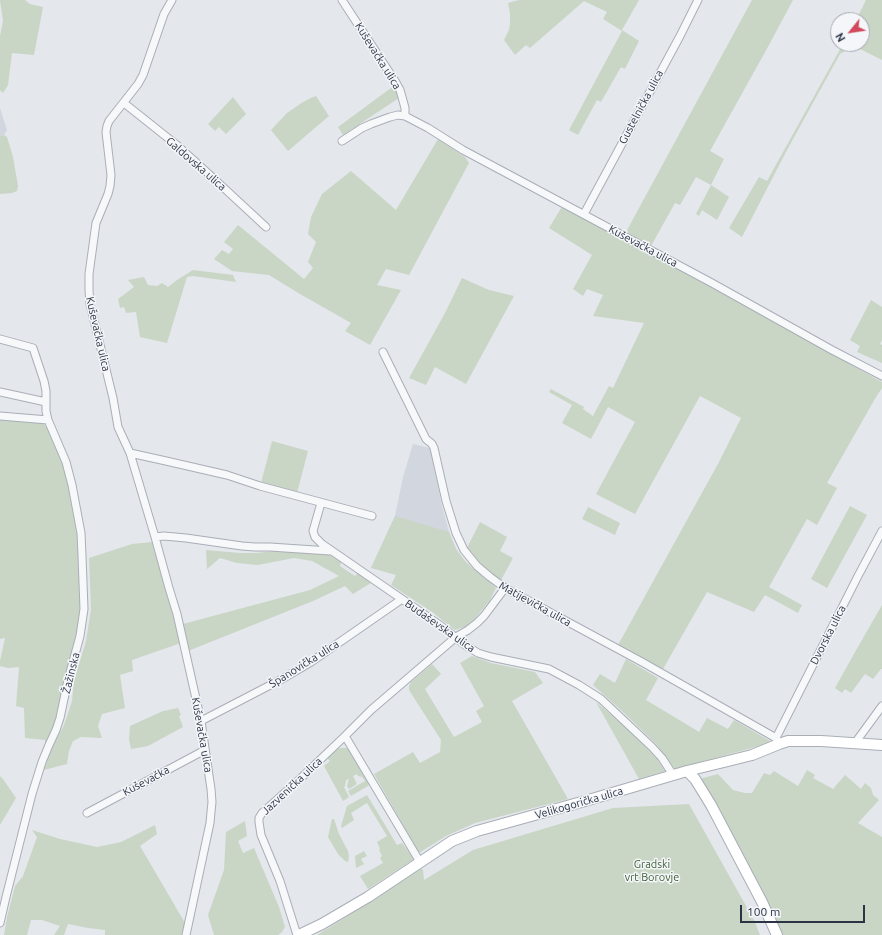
<!DOCTYPE html>
<meta charset="utf-8">
<style>
body{margin:0}
#map{position:relative;width:882px;height:935px;overflow:hidden;background:#e4e7ec;font-family:Ubuntu,sans-serif}
canvas{display:block}
.north{position:absolute;left:830px;top:12px;width:40px;height:40px;box-sizing:border-box;background:#f4f6f9;border:1px solid #a4a8b1;border-radius:50%;rotate:240deg;font-size:11px;font-weight:700;line-height:16px;text-align:center;color:#2b3445}
.north::after{content:'';display:block;margin:auto;width:14px;height:18px;background:#d1495b;clip-path:polygon(50% 0,100% 100%,50% 72%,0 100%)}
.scale{position:absolute;left:740px;top:905px;width:125px;height:18px;box-sizing:border-box;border:2px solid #2b3445;border-top:0;padding-left:5px;font-size:12px;line-height:14px;white-space:nowrap;color:#2b3445;-webkit-text-stroke:3px #f4f6f9;paint-order:stroke}
</style>
<div id="map">
<canvas width="882" height="935"></canvas>
<div class="north">N</div>
<div class="scale">100 m</div>
</div>
<script>
const c = document.querySelector('canvas').getContext('2d');
c.lineJoin = 'round';
function fill(path, color) { c.fillStyle = color; c.fill(path, 'evenodd'); }
const poly = rows => new Path2D(rows.map(r => 'M' + r).join(''));
function strokePath(path, color, width, dash) { c.strokeStyle = color; c.lineWidth = width; c.lineCap = dash ? 'butt' : 'round'; c.setLineDash(dash || []); c.stroke(path); }
function label(font, color, halo, rows, align = 'center') {
  c.font = font + ' Ubuntu,sans-serif'; c.lineWidth = 3; c.setLineDash([]); c.textBaseline = 'middle'; c.strokeStyle = halo; c.fillStyle = color; for (const [text, x, y, turn = 0] of rows) {
    c.save(); c.translate(x, y); c.rotate((+turn || 0) * Math.PI / 180); c.textAlign = isNaN(turn) ? turn : align; if (halo) c.strokeText(text, 0, 0); c.fillText(text, 0, 0); c.restore();
  }
}
fill(poly([
 [0,108,7,130,4,135,0,136],
 [413,444,430,448,442,506,449,532,456,549,371,568,395,516,403,477]
]), '#d2d6de');
fill(poly([
 [0,0,25,0,30,4,43,7,34,55,12,53,8,85,3,93,0,90,0,36,3,21],
 [519,0,639,0,622,30,639,41,625,69,621,67,601,102,597,100,578,135,569,130,622,31,603,19,607,12,584,1,530,48,526,45,515,55,504,40,509,30,510,24,510,13,508,3],
 [752,0,793,0,769,45,710,151,724,159,711,185,729,197,717,220,702,210,699,216,696,214,711,185,696,177,680,205,675,203,651,246,626,232],
 [866,0,882,0,882,60,856,47,850,48,840,54,787,150,742,237,729,228,759,177,767,181,843,44,862,44,862,20,856,20],
 [395,85,399,98,343,135,338,127],
 [316,96,329,116,288,151,271,130,287,113,303,102,311,98],
 [233,97,246,114,226,134,219,127,215,131,208,124],
 [4,135,7,137,13,157,18,186,17,191,12,193,0,194,0,136],
 [438,139,465,157,469,163,409,275,386,269,377,285,401,290,370,345,345,331,351,323,300,294,269,275,232,271,214,259,222,250,229,254,233,249,224,242,238,225,304,279,313,268,308,262,316,242,308,234,311,217,322,194,351,171,396,210],
 [563,205,882,382,882,388,876,397,827,483,837,488,817,525,807,519,769,587,802,605,798,613,765,595,754,612,707,592,663,669,618,645,719,462,741,418,700,396,635,514,596,494,623,444,635,422,608,407,591,439,562,423,572,405,549,392,551,389,584,407,583,409,593,416,609,386,613,388,644,323,593,316,603,295,587,289,583,296,573,289,592,255,549,228],
 [193,270,233,275,236,282,193,276,187,277,167,343,140,337,136,312,126,313,124,307,120,308,118,299,134,287,128,280,144,277,148,285,157,286,162,283,168,287,177,280],
 [462,278,489,290,514,296,466,384,435,367,426,385,409,378,445,313],
 [871,300,882,307,882,340,880,344,882,345,882,363,857,352,860,346,850,340],
 [0,418,43,422,52,436,59,452,69,487,76,521,79,545,81,617,60,706,54,727,45,749,45,740,25,738,24,708,16,706,19,667,8,668,0,666,0,661,5,638,0,639],
 [272,441,308,451,297,493,261,483],
 [850,506,867,515,827,588,811,579],
 [588,507,620,523,615,535,582,519],
 [395,516,449,532,456,549,466,562,496,588,490,600,473,621,467,626,455,630,432,612,391,585,396,575,371,568],
 [480,522,507,537,500,551,513,558,501,580,496,577,477,562,471,555,467,548],
 [152,542,181,643,132,660,133,671,120,675,125,708,102,714,98,726,102,738,81,737,73,741,69,751,67,764,44,770,52,748,64,725,72,701,74,681,86,641,91,609,89,558,132,544],
 [206,550,240,553,256,553,276,551,328,554,341,562,340,566,355,576,358,573,371,583,353,594,345,586,313,601,188,651,183,624,310,590,339,576,312,561,294,558,258,565,237,563,220,558,207,569],
 [882,605,882,669,881,669,873,679,865,674,851,693,845,689,842,693,835,688,855,652],
 [472,656,491,663,535,672,543,683,512,701,568,799,475,823,446,836,419,853,374,774,413,752,420,763,440,752,441,740,409,690,409,686,411,682,432,664,441,674,425,689,454,737,482,722,476,711,484,706,460,663],
 [626,659,658,678,646,700,696,730,699,732,707,718,728,729,734,720,770,741,770,743,675,769,656,744,625,714,593,685,600,674,615,683],
 [596,702,630,731,657,759,665,771,639,779],
 [178,708,181,715,179,716,183,727,148,746,131,749,129,739,130,726,163,711],
 [340,748,346,748,349,749,369,784,368,786,351,796,348,791,365,781,362,777,358,776,357,774,353,776,357,784,349,789,347,786,349,779,346,780,345,786,344,787,349,797,343,801,324,766,330,761,327,758,335,750],
 [807,770,815,775,813,778,833,789,845,775,861,789,865,783,871,788,873,795,879,800,858,823,882,837,882,935,781,935,699,779,718,774,733,790,745,793,752,793,764,773,770,775,774,771,798,786],
 [0,776,3,779,16,798,0,825],
 [367,795,397,845,402,843,414,859,368,889,360,876,383,863,380,858,382,856,379,850,380,849,377,842,387,836,367,803,351,813,354,820,342,828,341,826,347,806],
 [689,804,755,922,760,935,317,935,364,906,421,868,423,870,424,880,473,850,613,808],
 [332,819,334,819,339,834,348,851,349,857,348,862,345,861,338,854,328,837],
 [245,821,247,836,238,841,243,853,254,848,279,907,285,927,282,932,278,935,214,935,208,915,224,870,226,832],
 [155,825,157,834,140,846,185,923,183,935,105,935,105,930,88,928,68,924,64,935,54,935,60,926,42,920,31,920,27,935,4,935,7,917,15,886,23,876,37,837,32,830,60,839,97,847,121,842],
 [364,851,367,856,361,859,364,864,356,868,355,856]
]), '#c9d6c5');
const street = poly([
 [172,0,164,14,143,75,138,84,109,121,107,126,106,132,111,175,110,186,108,194,96,223,89,274,89,290,90,304,113,398,118,427,130,453,155,537,169,588,177,614,201,721,211,789,212,802,211,812,210,823,186,935],
 [342,0,395,81,400,90,402,97,405,108,405,116],
 [124,103,178,146,211,176,266,227],
 [342,141,362,128,371,124,390,117,398,115,405,116,428,128,463,150,712,283,832,350,882,376],
 [584,214,680,36,698,0],
 [0,339,33,348,44,381,46,391,46,411,48,420,66,462,72,485,81,533,82,556,84,609,80,636,68,680,60,718,56,730,49,745,42,762,32,794,6,897,0,923],
 [383,352,426,439,432,444,434,448,446,501,456,533,464,550,477,566,490,577,505,588,642,662,776,738,779,744],
 [0,392,46,402],
 [0,416,48,420],
 [130,453,166,461,227,475,260,486,372,516],
 [321,503,313,531,315,537,322,544,441,626,465,645,478,653,491,657,549,669,579,685,601,699,652,747,662,758,673,775],
 [155,537,164,536,186,538,242,546,255,547,270,547,330,551],
 [201,721,282,679,311,662,402,599],
 [345,736,420,862],
 [776,738,858,576,882,531],
 [855,743,882,706],
 [87,813,205,750],
 [297,935,280,881,261,835,259,822,259,818,262,813,300,779,345,736,371,710,456,637,468,630,477,623,484,616,505,588]
]);
const secondary = poly([
 [687,771,695,779,711,805,762,902,777,935],
 [299,935,322,924,368,897,452,841,477,831,585,801,687,771,728,761,752,755,779,744,788,741,821,741,882,745]
]);
strokePath(street, '#a9aeb7', 9);
strokePath(secondary, '#a9aeb7', 12);
strokePath(street, '#f7f8fa', 7);
strokePath(secondary, '#fff', 10);
label('11px', '#2b3445', '#f4f6f9', [
 ["Kuševačka ulica",378,56,58],
 ["Gustelnička ulica",641,107,-62],
 ["Galdovska ulica",196,164,41],
 ["Kuševačka ulica",643,246,28],
 ["Kuševačka ulica",98,334,77],
 ["Matijevička ulica",535,604,29],
 ["Budaševska ulica",440,626,35],
 ["Dvorska ulica",828,635,-63],
 ["Španovička ulica",304,664,-32],
 ["Žažinska",71,673,-76],
 ["Kuševačka ulica",202,735,80],
 ["Kuševačka",146,781,-28],
 ["Jazvenička ulica",292,786,-43],
 ["Velikogorička ulica",579,803,-16]
]);
label('11px', '#3f6138', '#f4f6f9', [
 ["Gradski",652,864],
 ["vrt Borovje",652,877]
]);
</script>
